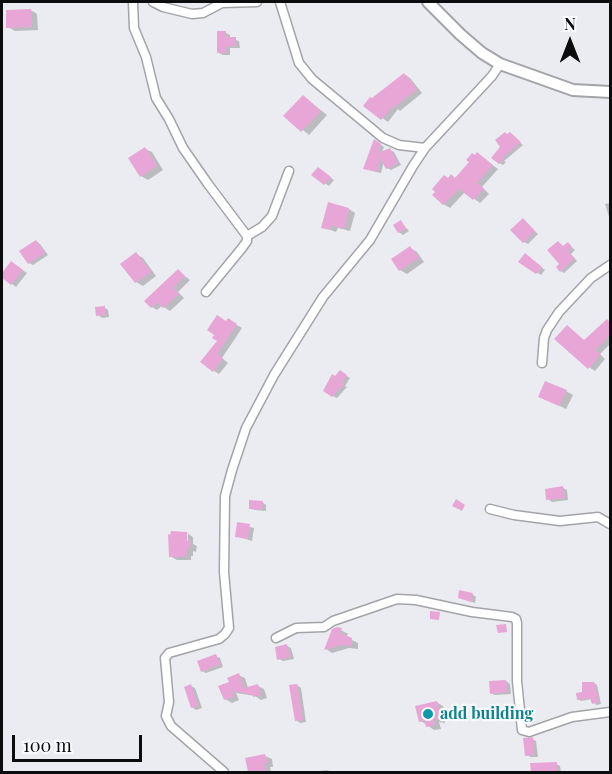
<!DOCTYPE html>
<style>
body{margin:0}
#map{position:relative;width:612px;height:774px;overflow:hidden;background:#ebecf1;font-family:"Playfair Display",serif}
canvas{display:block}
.frame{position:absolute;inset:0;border:3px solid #0b0c0d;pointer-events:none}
.north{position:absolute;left:540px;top:12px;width:60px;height:60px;-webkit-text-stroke:4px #f9fafe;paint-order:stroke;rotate:0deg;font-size:16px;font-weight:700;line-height:24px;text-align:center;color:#0b0c0d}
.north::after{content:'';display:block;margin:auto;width:21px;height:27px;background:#0b0c0d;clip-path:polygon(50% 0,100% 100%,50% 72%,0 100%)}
.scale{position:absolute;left:12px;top:735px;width:130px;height:27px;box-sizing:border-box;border:3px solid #0b0c0d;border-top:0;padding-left:8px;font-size:18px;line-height:21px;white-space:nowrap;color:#0b0c0d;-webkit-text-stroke:4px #f9fafe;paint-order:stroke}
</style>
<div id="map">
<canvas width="612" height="774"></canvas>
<div class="frame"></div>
<div class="north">N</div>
<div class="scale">100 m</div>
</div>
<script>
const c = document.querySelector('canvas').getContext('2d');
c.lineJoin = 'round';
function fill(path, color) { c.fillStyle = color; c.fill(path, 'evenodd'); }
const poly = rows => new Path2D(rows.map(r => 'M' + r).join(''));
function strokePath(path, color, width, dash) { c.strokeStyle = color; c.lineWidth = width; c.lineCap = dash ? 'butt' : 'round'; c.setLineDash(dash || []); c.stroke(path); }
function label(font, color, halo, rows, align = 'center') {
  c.font = font + ' "Playfair Display",serif'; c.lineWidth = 4.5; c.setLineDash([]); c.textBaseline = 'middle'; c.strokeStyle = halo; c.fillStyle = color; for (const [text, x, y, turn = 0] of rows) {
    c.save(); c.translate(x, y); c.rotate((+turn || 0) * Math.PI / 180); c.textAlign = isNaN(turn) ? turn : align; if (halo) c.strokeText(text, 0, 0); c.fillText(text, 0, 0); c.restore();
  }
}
fill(poly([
 [31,10,37,14,38,30,15,31,8,27],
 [226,33,230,35,230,38,239,41,240,48,230,48,230,55,223,55,219,53],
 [404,74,410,78,422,93,400,111,398,109,388,122,365,106],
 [303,96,327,115,309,135,286,116],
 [508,135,513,136,523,145,504,161,506,162,503,165,499,163],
 [375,141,384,147,382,153,390,150,394,152,401,165,391,170,387,168,384,161,381,173,369,170],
 [145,149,152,152,163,170,148,180,141,176],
 [477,154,498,169,482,187,489,194,480,203,465,192,450,208,443,204,448,179,456,179],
 [322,171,334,180,329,186,313,175],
 [610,203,610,220,605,204],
 [349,209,355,213,350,231,338,228,336,232,323,227],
 [523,220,538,234,528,244,524,242],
 [401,222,409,231,403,235,399,232],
 [36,241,40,244,48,255,33,265,29,263],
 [558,242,564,247,568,244,575,250,571,254,577,261,564,273,561,271],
 [410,248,417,252,424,262,407,274,400,270],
 [136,254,143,258,156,276,143,286,136,282],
 [529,257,545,270,541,275,520,261],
 [12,263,27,273,16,287,2,276],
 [178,271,190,280,178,292,184,298,170,311,162,306,157,310,152,307],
 [104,307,108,310,109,317,102,318,98,315],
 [228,320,242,328,222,358,228,363,219,374,214,371,219,341],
 [607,321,610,323,610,344,600,354,605,359,595,371,589,367,567,327,585,341],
 [340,372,350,378,345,386,347,387,337,398,333,396,335,378],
 [566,391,573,395,566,409,547,400],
 [563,488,567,490,568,500,552,502,548,499],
 [262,502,266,505,266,511,255,510,250,508],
 [238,524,254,528,252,541,236,536],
 [172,533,187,533,193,537,193,544,197,546,196,552,193,551,193,556,191,556,191,560,177,560,170,556,170,536,172,536],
 [185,534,188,534,188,548,185,548],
 [472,594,476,597,475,603,463,599],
 [341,630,348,634,346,637,358,643,358,649,349,648,332,653,326,649],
 [287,646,291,648,294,659,283,661,279,659],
 [215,656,220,658,223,667,206,673,202,671],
 [238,675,245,678,248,688,258,686,264,689,267,698,261,700,255,696,236,693,239,700,232,703,225,699,231,683],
 [506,681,510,684,511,694,495,695,491,693],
 [594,683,597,685,601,704,596,705,592,699,581,701,578,699],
 [297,685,301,688,306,722,300,723,296,720],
 [191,686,195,688,202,708,196,710,192,707],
 [436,702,443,706,446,717,444,719,445,723,439,722,441,729,434,730,421,721],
 [532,739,536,741,538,757,531,757,526,755],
 [265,756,272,759,273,767,270,767,271,772,250,772,247,760],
 [532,764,556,764,560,766,561,772,532,772],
 [327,770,332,772,312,772]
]), '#0003');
fill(poly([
 [31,9,32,27,6,28,6,10],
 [217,31,226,31,226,37,236,37,236,46,226,47,226,53,217,53],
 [404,73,417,89,393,108,392,107,381,120,363,106,370,97,372,98],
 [303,95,321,111,301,132,283,116],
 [505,132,507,134,510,132,521,142,502,158,503,159,499,164,491,158,500,147,495,140],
 [374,139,381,144,378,153,390,148,398,163,386,169,380,158,377,172,363,169],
 [145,147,157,166,140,177,128,158],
 [477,152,493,165,477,183,484,189,473,200,459,189,443,205,432,195,435,192,432,189,444,175,448,178,451,174,455,178,469,162,466,160,472,153,475,155],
 [318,167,331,177,324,185,311,175],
 [328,202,349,208,344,229,331,225,330,230,321,228],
 [523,218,535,231,523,243,510,230],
 [401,220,406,229,398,233,393,225],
 [36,240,45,253,28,264,19,251],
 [558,241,563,246,568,242,572,247,568,251,574,259,560,272,556,267,559,264,547,250],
 [410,246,419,258,399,271,391,259],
 [136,252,151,272,135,283,120,264],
 [525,253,542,267,536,274,518,262],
 [11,261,23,270,11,285,2,278,2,273],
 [178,269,185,276,173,288,179,294,163,308,157,302,151,308,144,301],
 [105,306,105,315,96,316,95,307],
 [217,315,226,321,228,318,237,324,217,354,223,358,213,372,200,362,217,341,212,338,214,335,207,330],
 [607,319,610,323,610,335,595,350,601,354,588,369,554,339,567,325,584,340],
 [340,370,347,375,342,382,344,384,332,397,323,391,332,374,335,376],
 [545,381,567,390,559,406,538,397],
 [563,486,565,498,546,500,545,489],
 [456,499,465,505,462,511,452,506],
 [249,500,263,501,262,510,249,509],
 [237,522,250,524,248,539,235,537],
 [171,531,187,532,187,541,190,540,190,549,187,548,187,554,185,553,185,557,169,557,168,534,170,535],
 [459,590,473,593,471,602,458,598],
 [430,611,440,612,439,620,430,619],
 [506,624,507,632,498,633,496,625],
 [337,627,342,628,340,633,352,638,351,646,341,645,324,650,332,629],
 [287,644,290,657,277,660,275,647],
 [216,654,220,664,201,672,197,661],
 [239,673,244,688,258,684,261,695,253,697,253,695,232,691,234,697,224,700,218,686,229,682,227,678],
 [506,680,507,692,490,694,489,681],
 [582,682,594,682,599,702,592,704,590,698,577,700,576,693,582,692],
 [191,684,198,706,191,708,184,687],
 [297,684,303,720,295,721,289,685],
 [437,701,440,713,437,715,439,720,433,719,435,725,426,727,425,721,419,722,415,706],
 [533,737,534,755,525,756,523,738],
 [265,754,267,763,264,764,266,772,248,772,245,758],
 [557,762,557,772,531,772,530,763]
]), '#e8a6d7');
const minor = poly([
 [133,2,134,28,146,57,156,98,169,119,183,148,208,184,247,236],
 [153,2,163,7,192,14,203,13,222,3,257,2],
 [280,2,299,63,312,79,383,138,399,145,425,148],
 [206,292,242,248,247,241,247,236,262,227,272,216,289,171],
 [542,363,544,338,547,330,559,312,591,278,610,265],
 [490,509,514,515,560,521,598,517,610,524],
 [276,638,296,628,324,627,333,621,397,599,416,600,472,612,512,617,516,619,517,623,517,681,522,730,529,732,572,717,610,712],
 [224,772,171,726,166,716,169,702,165,658,169,653,219,639,225,634,229,628,224,572,225,496,232,470,246,428,274,375,323,297,370,240,413,166,425,148,492,76,500,64]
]);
const tertiary = poly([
 [428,2,461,35,482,53,500,64,573,90,610,92]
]);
strokePath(minor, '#a3a4a8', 11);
strokePath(tertiary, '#a3a4a8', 14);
strokePath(minor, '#fff', 8);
strokePath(tertiary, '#fff', 10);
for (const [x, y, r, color] of [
 [428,714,6,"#0f9aa8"]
]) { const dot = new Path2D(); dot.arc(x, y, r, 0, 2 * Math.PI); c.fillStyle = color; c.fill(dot); strokePath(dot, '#f9fafe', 2); }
label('bold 16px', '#0d838f', '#f9fafe', [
 ["add building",440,714]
], 'left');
</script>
